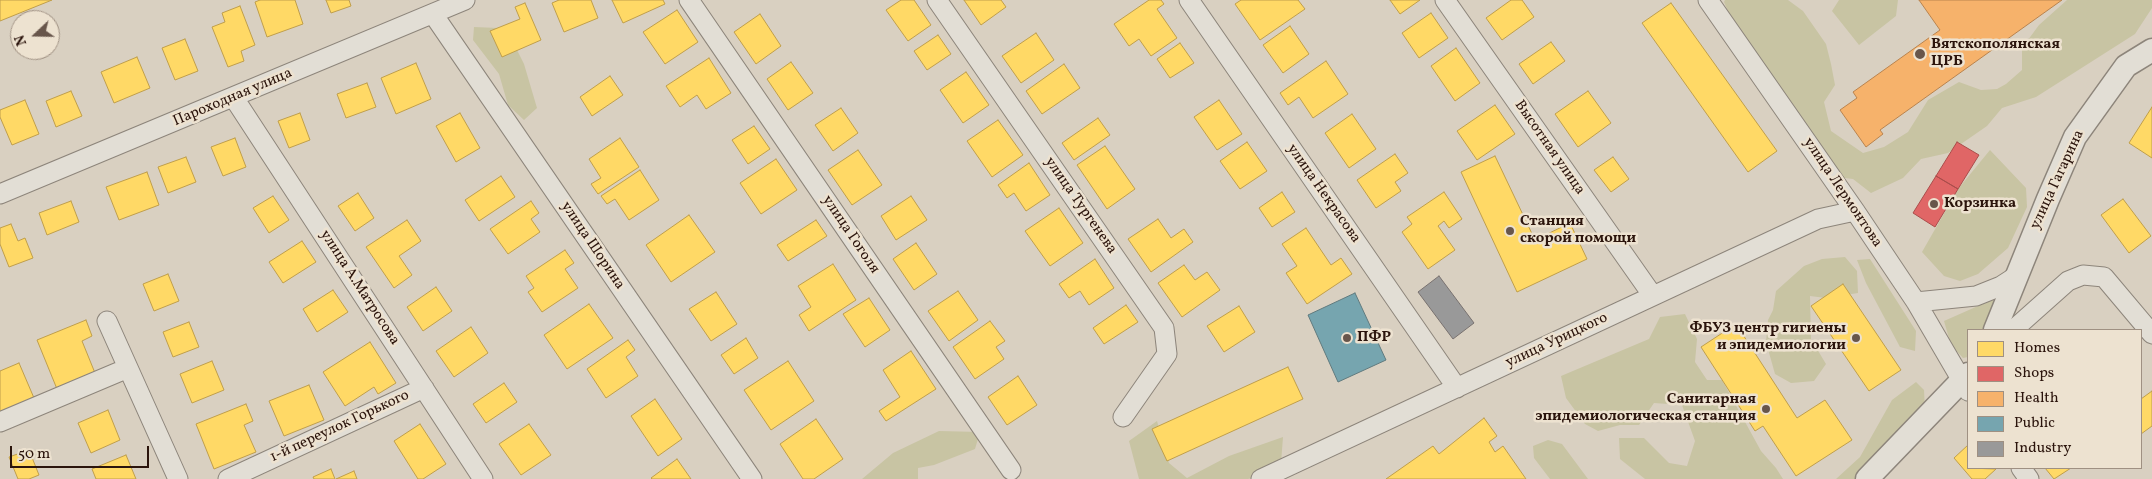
<!DOCTYPE html>
<meta charset="utf-8">
<style>
body{margin:0}
#map{position:relative;width:2152px;height:479px;overflow:hidden;background:#d9d0c1;font-family:Vollkorn,serif}
canvas{display:block}
.legend{position:absolute;left:1967px;top:329px;width:175px;height:140px;box-sizing:border-box;background:#ede2d0;border:1px solid #9f9082;margin:0;padding:6px 9px;list-style:none;font-size:15px;color:#2b140c}
.legend li{display:flex;align-items:center;gap:10px;height:25px}
.legend b{width:25px;border:1px solid #9f9082}
.north{position:absolute;left:10px;top:10px;width:50px;height:50px;box-sizing:border-box;background:#ede2d0;border:1px solid #9f9082;border-radius:50%;rotate:249deg;font-size:14px;font-weight:700;line-height:20px;text-align:center;color:#2b140c}
.north::after{content:'';display:block;margin:auto;width:18px;height:22px;background:#68564b;clip-path:polygon(50% 0,100% 100%,50% 72%,0 100%)}
.scale{position:absolute;left:10px;top:446px;width:139px;height:22px;box-sizing:border-box;border:2px solid #2b140c;border-top:0;padding-left:6px;font-size:15px;line-height:18px;white-space:nowrap;color:#2b140c;-webkit-text-stroke:4px #ede2d0;paint-order:stroke}
</style>
<div id="map">
<canvas width="2152" height="479"></canvas>
<ul class="legend">
<li><b style="height:14px;background:#ffd966"></b>Homes</li>
<li><b style="height:14px;background:#e06666"></b>Shops</li>
<li><b style="height:14px;background:#f6b26b"></b>Health</li>
<li><b style="height:14px;background:#76a5af"></b>Public</li>
<li><b style="height:14px;background:#999"></b>Industry</li>
</ul>
<div class="north">N</div>
<div class="scale">50 m</div>
</div>
<script>
const c = document.querySelector('canvas').getContext('2d');
c.lineJoin = 'round';
function fill(path, color) { c.fillStyle = color; c.fill(path, 'evenodd'); }
const poly = rows => new Path2D(rows.map(r => 'M' + r).join(''));
function strokePath(path, color, width, dash) { c.strokeStyle = color; c.lineWidth = width; c.lineCap = dash ? 'butt' : 'round'; c.setLineDash(dash || []); c.stroke(path); }
function label(font, color, halo, rows, align = 'center') {
  c.font = font + ' Vollkorn,serif'; c.lineWidth = 5; c.setLineDash([]); c.textBaseline = 'middle'; c.strokeStyle = halo; c.fillStyle = color; for (const [text, x, y, turn = 0] of rows) {
    c.save(); c.translate(x, y); c.rotate((+turn || 0) * Math.PI / 180); c.textAlign = isNaN(turn) ? turn : align; if (halo) c.strokeText(text, 0, 0); c.fillText(text, 0, 0); c.restore();
  }
}
fill(poly([
 [1725,0,1788,0,1803,11,1826,44,1831,64,1835,85,1824,102,1831,131,1863,153,1884,147,1908,132,1928,100,1959,82,1981,90,1997,89,2006,84,2022,70,2022,48,2039,25,2067,0,2152,0,2152,8,2135,34,2036,97,2002,108,1987,126,1948,153,1921,159,1903,178,1871,193,1853,179,1837,177,1737,32,1724,2],
 [1839,0,1898,0,1896,16,1859,45,1832,11],
 [474,27,498,28,515,46,524,64,537,108,524,120,508,105,499,74,473,40],
 [1990,150,2026,188,2027,207,2008,248,1978,274,1960,281,1944,276,1922,252,1958,189],
 [1845,257,1857,271,1858,293,1826,298,1810,296,1811,339,1826,364,1814,381,1791,383,1775,374,1766,342,1768,320,1773,310,1776,291,1804,266,1822,259],
 [1870,259,1916,331,1915,351,1900,347,1866,283,1857,260],
 [1996,298,1989,330,1968,330,1968,357,1963,358,1951,345,1944,321],
 [1685,314,1697,339,1695,362,1707,380,1722,380,1761,451,1776,468,1783,479,1645,479,1620,459,1619,438,1644,438,1669,463,1687,466,1695,441,1682,405,1654,403,1639,425,1620,425,1598,431,1585,424,1566,398,1561,376,1649,339,1660,317],
 [1916,382,1924,390,1925,410,1860,479,1836,479,1860,457,1892,400],
 [1157,421,1169,463,1187,478,1229,456,1283,437,1281,463,1260,476,1248,479,1139,479,1129,441],
 [939,431,980,432,975,449,934,465,918,468,918,479,862,479,893,453],
 [1548,440,1562,444,1588,479,1550,479,1534,458,1533,446]
]), '#c8c4a3');
const homes = poly([
 [0,0,52,0,0,21,0,0],
 [260,0,295,0,303,24,267,37,255,2,260,0],
 [326,0,349,0,351,6,331,13,326,0],
 [559,0,591,0,598,18,564,32,552,3,559,0],
 [612,0,663,0,665,4,623,23,612,0],
 [901,0,914,0,931,25,908,41,886,10,901,0],
 [964,0,1001,0,1006,7,981,25,964,0],
 [1149,0,1161,0,1164,4,1157,9,1177,38,1151,56,1139,39,1129,46,1114,24,1149,0],
 [1241,0,1298,0,1305,9,1260,40,1235,4,1241,0],
 [1390,0,1420,0,1400,14,1390,0],
 [1511,0,1522,0,1534,17,1502,40,1486,18,1511,0],
 [525,3,541,40,502,57,490,31,520,19,515,7,525,3],
 [1671,3,1777,151,1748,172,1642,23,1671,3],
 [240,6,255,45,241,51,244,61,228,67,212,27,225,22,222,13,240,6],
 [677,10,698,42,665,64,643,32,677,10],
 [1431,13,1448,38,1419,58,1402,33,1431,13],
 [760,14,781,46,756,64,734,32,760,14],
 [1290,26,1309,54,1283,73,1263,45,1290,26],
 [1036,33,1054,60,1021,83,1002,56,1036,33],
 [938,35,951,54,927,70,914,51,938,35],
 [185,39,198,71,175,80,162,48,185,39],
 [1551,42,1565,61,1533,84,1519,64,1551,42],
 [1180,43,1194,63,1170,78,1157,59,1180,43],
 [1456,48,1480,83,1455,101,1431,66,1456,48],
 [137,57,150,88,114,103,101,72,137,57],
 [709,58,731,93,706,109,697,95,680,107,666,86,709,58],
 [1326,61,1348,94,1313,118,1299,97,1288,105,1280,93,1326,61],
 [791,62,813,93,788,110,767,79,791,62],
 [416,63,431,99,396,114,381,78,416,63],
 [1064,64,1080,88,1042,114,1026,91,1064,64],
 [966,72,989,105,963,123,940,90,966,72],
 [610,76,623,95,592,116,580,97,610,76],
 [367,83,376,107,346,118,337,94,367,83],
 [71,91,82,116,56,127,46,101,71,91],
 [1588,91,1611,123,1578,147,1555,114,1588,91],
 [25,100,39,134,12,145,0,117,0,110,25,100],
 [1219,100,1242,134,1217,150,1194,117,1219,100],
 [1495,105,1515,134,1477,160,1457,131,1495,105],
 [2152,107,2152,158,2129,143,2152,107],
 [841,108,858,133,833,151,815,125,841,108],
 [300,113,310,140,289,148,278,121,300,113],
 [460,113,480,148,456,162,436,126,460,113],
 [1352,114,1376,149,1349,168,1325,133,1352,114],
 [1098,118,1110,135,1074,160,1062,143,1098,118],
 [998,120,1023,155,992,177,967,141,998,120],
 [754,126,770,149,748,164,732,140,754,126],
 [235,138,246,167,223,176,211,147,235,138],
 [620,138,639,167,598,194,591,184,601,178,589,159,620,138],
 [1247,142,1267,171,1240,189,1220,161,1247,142],
 [1105,146,1135,189,1107,209,1077,165,1105,146],
 [858,150,882,185,852,205,828,170,858,150],
 [1395,154,1408,173,1395,182,1401,191,1376,208,1357,180,1395,154],
 [1495,156,1535,240,1570,223,1587,259,1517,292,1461,172,1495,156],
 [186,157,196,182,168,193,158,167,186,157],
 [1613,157,1629,179,1611,192,1594,170,1613,157],
 [776,159,797,190,761,214,740,183,776,159],
 [1029,163,1050,195,1026,211,1014,193,1007,198,998,185,1029,163],
 [640,170,659,200,629,220,615,199,607,204,601,196,640,170],
 [147,172,159,205,119,220,106,187,147,172],
 [501,176,515,197,479,221,465,200,501,176],
 [1282,192,1295,212,1272,227,1259,208,1282,192],
 [1444,192,1462,219,1449,228,1444,221,1438,226,1455,250,1428,269,1402,232,1412,224,1407,217,1444,192],
 [358,193,374,218,355,231,338,206,358,193],
 [273,196,289,220,269,233,253,208,273,196],
 [911,196,927,220,896,240,881,216,911,196],
 [2123,199,2151,236,2129,253,2101,215,2123,199],
 [71,201,79,222,47,235,39,213,71,201],
 [531,201,539,213,531,219,540,232,508,254,490,229,531,201],
 [1059,208,1083,243,1050,266,1025,231,1059,208],
 [689,215,715,252,671,282,646,245,689,215],
 [1158,219,1171,238,1184,229,1193,242,1151,272,1128,239,1158,219],
 [407,220,421,241,399,256,412,275,394,288,366,247,407,220],
 [816,220,827,236,788,261,777,245,816,220],
 [11,224,18,241,25,238,33,258,9,267,0,244,0,228,11,224],
 [1306,228,1331,265,1341,258,1352,274,1307,304,1286,273,1297,266,1282,244,1306,228],
 [302,241,316,262,283,283,269,262,302,241],
 [916,243,937,274,914,290,893,259,916,243],
 [565,250,574,263,565,269,578,288,542,312,528,292,534,288,526,276,565,250],
 [1095,259,1114,288,1089,305,1080,291,1069,298,1059,284,1095,259],
 [833,264,856,300,809,331,799,315,811,307,798,286,833,264],
 [1184,265,1195,280,1207,272,1220,290,1182,317,1158,283,1184,265],
 [168,274,179,301,154,311,143,284,168,274],
 [1843,284,1901,370,1869,391,1811,306,1843,284],
 [436,287,452,311,423,331,407,307,436,287],
 [333,290,348,312,317,332,303,309,333,290],
 [958,291,978,320,949,341,928,311,958,291],
 [716,292,737,324,711,341,689,309,716,292],
 [869,298,890,330,865,347,843,314,869,298],
 [589,304,613,338,567,369,544,335,589,304],
 [1126,305,1138,322,1104,344,1093,328,1126,305],
 [1239,306,1255,332,1224,352,1207,326,1239,306],
 [86,320,92,336,82,341,95,373,57,389,37,340,86,320],
 [990,321,1005,341,996,347,1004,359,975,379,953,347,990,321],
 [189,322,199,347,173,357,163,332,189,322],
 [1736,324,1797,418,1825,400,1852,440,1796,476,1763,426,1755,431,1701,347,1736,324],
 [471,327,488,353,454,377,436,351,471,327],
 [746,338,758,358,734,374,721,355,746,338],
 [628,340,635,350,626,357,638,376,606,398,587,369,628,340],
 [370,342,396,383,378,394,374,387,345,406,323,372,370,342],
 [911,351,936,389,886,421,879,411,900,397,883,370,911,351],
 [212,361,224,390,192,403,180,374,212,361],
 [788,361,814,401,771,430,744,390,788,361],
 [19,363,34,398,0,413,0,371,19,363],
 [1288,367,1303,399,1167,461,1152,429,1288,367],
 [1018,376,1037,405,1007,425,988,397,1018,376],
 [504,383,517,402,486,423,473,404,504,383],
 [309,385,324,420,284,436,269,401,309,385],
 [2152,391,2152,426,2141,434,2141,399,2152,391],
 [655,399,682,439,658,456,631,416,655,399],
 [246,404,253,421,244,425,256,452,214,469,196,424,246,404],
 [108,410,120,440,91,453,78,423,108,410],
 [1484,418,1497,436,1489,442,1495,452,1503,446,1526,479,1386,479,1433,446,1439,454,1484,418],
 [816,419,843,459,814,479,803,479,780,444,816,419],
 [420,424,446,464,423,479,418,479,394,441,420,424],
 [529,424,551,455,521,475,499,444,529,424],
 [1968,445,1968,468,1996,469,1985,479,1972,479,1954,458,1968,445],
 [29,450,39,475,29,479,18,479,9,457,29,450],
 [126,455,136,479,96,479,92,469,126,455],
 [677,459,691,479,652,479,651,478,677,459],
 [2045,468,2071,468,2054,479,2045,468],
 [331,469,335,479,314,479,313,477,331,469],
 [354,471,357,479,336,479,354,471]
]);
fill(homes, '#ffd966');
strokePath(homes, '#bf9e4b', 1);
const shops = poly([
 [1957,142,1979,155,1958,189,1936,176,1957,142],
 [1936,176,1958,189,1935,227,1913,213,1936,176]
]);
fill(shops, '#e06666');
strokePath(shops, '#aa4d4b', 1);
const health = poly([
 [1919,0,2062,0,1880,130,1883,134,1866,147,1840,110,1857,98,1853,92,1940,30,1919,0]
]);
fill(health, '#f6b26b');
strokePath(health, '#b9834e', 1);
const public = poly([
 [1355,293,1386,360,1338,382,1308,315,1355,293]
]);
fill(public, '#76a5af');
strokePath(public, '#607a7e', 1);
const industry = poly([
 [1439,276,1474,323,1453,339,1418,292,1439,276]
]);
fill(industry, '#999');
strokePath(industry, '#78716f', 1);
const minor = poly([
 [689,0,1011,470],
 [937,0,1164,328,1167,354,1123,417],
 [1189,0,1457,388],
 [1445,0,1653,296],
 [1708,0,1855,211,1916,302,1968,391],
 [433,14,752,479],
 [234,98,483,479],
 [0,194,465,0],
 [1916,302,1976,296,2001,286,2018,275],
 [107,321,178,479],
 [2013,330,2068,281,2083,275,2104,277,2152,334],
 [0,422,128,368],
 [2021,468,2029,479],
 [228,479,424,388],
 [1261,479,1818,219,1855,211]
]);
const tertiary = poly([
 [1995,330,2048,199,2075,137,2126,66,2152,50],
 [1867,479,1968,374]
]);
strokePath(minor, '#8d857b', 21);
strokePath(tertiary, '#8d857b', 25);
strokePath(minor, '#e2ded5', 19);
strokePath(tertiary, '#e2ded5', 22);
for (const [x, y, r, color] of [
 [1920,54,6,"#68564b"],
 [1934,204,5,"#68564b"],
 [1510,231,5,"#68564b"],
 [1347,338,5,"#68564b"],
 [1856,338,5,"#68564b"],
 [1766,409,5,"#68564b"]
]) { const dot = new Path2D(); dot.arc(x, y, r, 0, 2 * Math.PI); c.fillStyle = color; c.fill(dot); strokePath(dot, '#ede2d0', 2); }
label('bold 15px', '#2b140c', '#ede2d0', [
 ["Вятскополянская",1931,45],
 ["ЦРБ",1931,62],
 ["Корзинка",1944,204],
 ["Станция",1520,222],
 ["скорой помощи",1520,239],
 ["ФБУЗ центр гигиены",1846,329,"right"],
 ["и эпидемиологии",1846,346,"right"],
 ["ПФР",1357,338],
 ["Санитарная",1756,400,"right"],
 ["эпидемиологическая станция",1756,417,"right"]
], 'left');
label('15px', '#2b140c', '#ede2d0', [
 ["Пароходная улица",233,98,-23],
 ["Высотная улица",1549,148,55],
 ["улица Гагарина",2058,180,-65],
 ["улица Лермонтова",1842,193,56],
 ["улица Некрасова",1323,194,55],
 ["улица Тургенева",1080,206,55],
 ["улица Гоголя",850,235,56],
 ["улица Шорина",592,246,56],
 ["улица А.Матросова",359,288,57],
 ["улица Урицкого",1557,341,-25],
 ["1-й переулок Горького",340,427,-25]
]);
</script>
